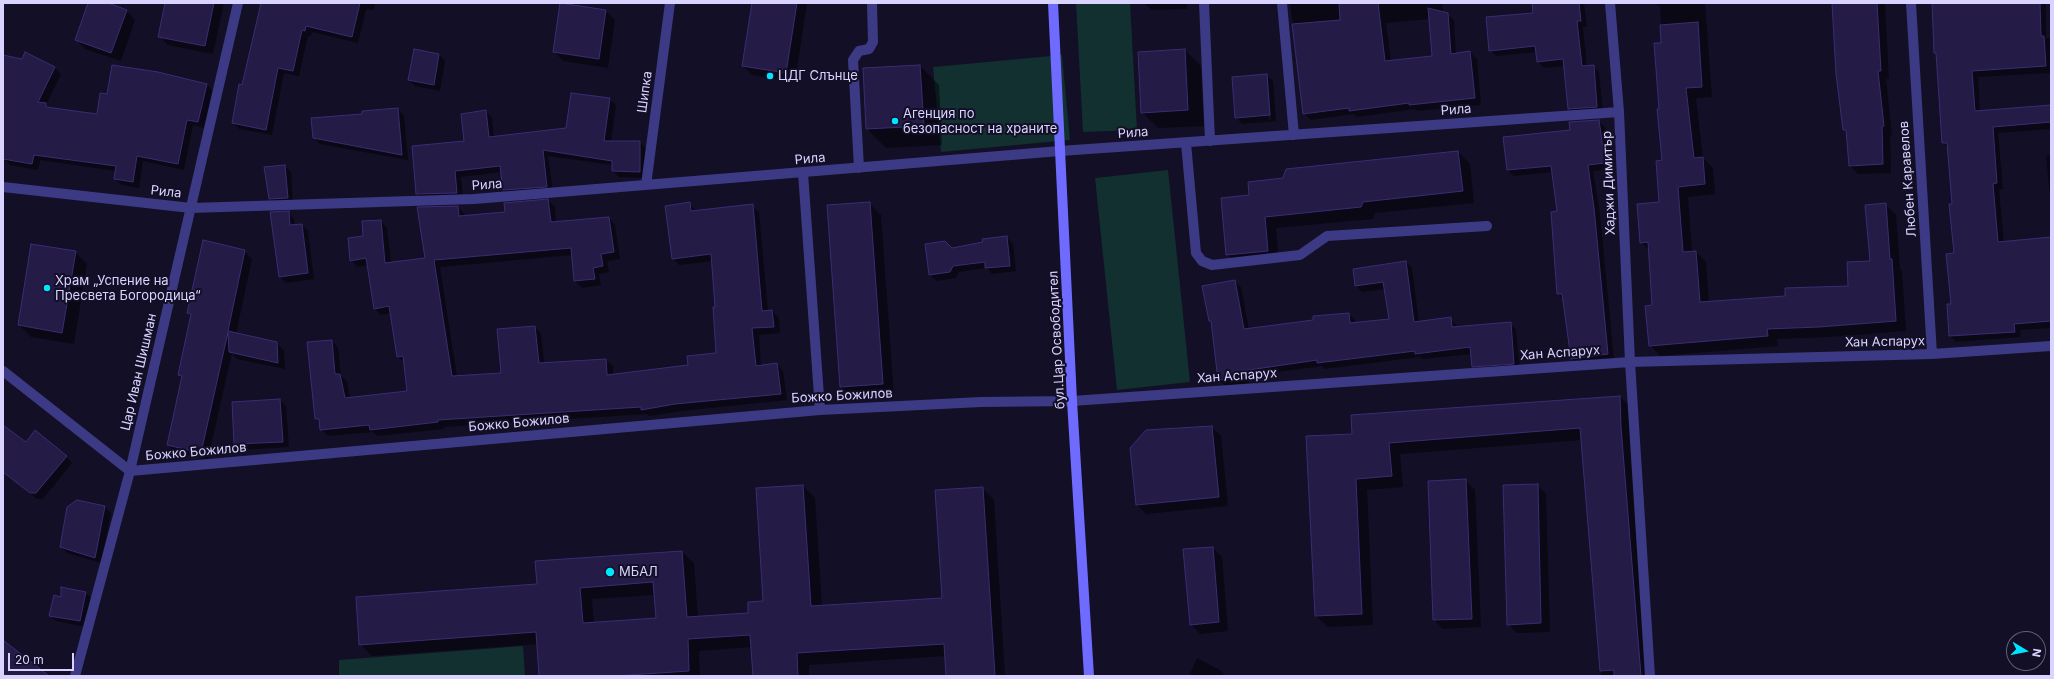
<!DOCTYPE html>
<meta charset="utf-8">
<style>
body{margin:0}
#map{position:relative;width:2054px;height:679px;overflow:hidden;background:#130f26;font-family:Inter,sans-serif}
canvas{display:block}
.frame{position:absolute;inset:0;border:4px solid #d9d4ff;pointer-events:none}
.north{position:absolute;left:2006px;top:631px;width:40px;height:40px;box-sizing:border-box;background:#130f26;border:1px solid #625e7d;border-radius:50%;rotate:100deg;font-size:11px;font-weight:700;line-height:16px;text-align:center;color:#d9d4ff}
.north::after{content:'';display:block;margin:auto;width:14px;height:18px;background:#00e5ff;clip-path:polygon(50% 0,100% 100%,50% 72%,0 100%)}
.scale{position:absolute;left:8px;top:653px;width:66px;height:18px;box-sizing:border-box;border:2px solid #d9d4ff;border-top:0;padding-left:5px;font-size:12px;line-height:14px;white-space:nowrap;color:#d9d4ff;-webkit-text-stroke:3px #130f26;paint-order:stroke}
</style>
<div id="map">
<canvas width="2054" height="679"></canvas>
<div class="frame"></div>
<div class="north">N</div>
<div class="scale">20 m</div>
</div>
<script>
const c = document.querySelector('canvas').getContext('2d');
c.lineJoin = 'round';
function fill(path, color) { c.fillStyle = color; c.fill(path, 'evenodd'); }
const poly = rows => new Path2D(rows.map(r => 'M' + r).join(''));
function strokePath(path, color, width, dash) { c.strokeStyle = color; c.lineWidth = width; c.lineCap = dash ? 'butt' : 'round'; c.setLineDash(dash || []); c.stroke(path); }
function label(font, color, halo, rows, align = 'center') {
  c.font = font + ' Inter,sans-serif'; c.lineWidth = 4; c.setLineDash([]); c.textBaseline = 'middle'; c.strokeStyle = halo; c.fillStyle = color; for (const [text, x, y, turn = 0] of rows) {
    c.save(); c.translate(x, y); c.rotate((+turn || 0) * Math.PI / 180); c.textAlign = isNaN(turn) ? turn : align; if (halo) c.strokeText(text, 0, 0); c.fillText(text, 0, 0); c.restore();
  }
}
fill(poly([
 [1076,3,1130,3,1137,130,1083,132],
 [1062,55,1070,140,941,152,933,67],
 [1168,170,1190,382,1117,390,1095,178],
 [523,646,525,676,339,676,339,660]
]), '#12302f');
fill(poly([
 [89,3,105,3,126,10,135,20,121,61,85,49,76,39],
 [166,3,224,3,213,54,168,45,160,36],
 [261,3,375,3,374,10,366,9,358,43,312,32,311,36,308,36,299,76,284,73,272,135,239,129,233,123],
 [753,3,807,3,795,82,752,75,743,66],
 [1144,3,1187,3,1187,9,1151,10],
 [1290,3,1442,3,1443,13,1447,14,1454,20,1456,54,1470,52,1477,59,1481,105,1417,111,1415,109,1357,117,1354,114,1311,120,1304,113],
 [1430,19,1434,57,1391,61,1386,23],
 [1533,3,1584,3,1587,27,1583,27,1587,67,1593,66,1599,72,1603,113,1575,115,1569,109,1564,66,1544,68,1538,62,1537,52,1496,56,1490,50,1534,14],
 [1656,3,1705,3,1712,97,1696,98,1703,158,1713,168,1715,194,1688,197,1692,252,1696,252,1706,262,1709,302,1786,297,1849,287,1871,262,1885,204,1896,215,1900,269,1902,271,1906,331,1830,337,1777,339,1778,346,1660,356,1650,345,1653,306,1649,250,1641,242,1660,203,1663,161,1660,110,1662,44,1660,7],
 [1833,3,1885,3,1889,79,1886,79,1892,135,1890,135,1891,173,1858,174,1850,166,1848,134,1844,130],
 [1932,3,2046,3,2046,39,2051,38,2051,73,1978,77,1980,112,2051,106,2051,129,1998,133,2003,189,1999,189,2004,243,2051,286,2051,328,2020,330,2021,337,1956,342,1950,336,1955,254,1953,205,1948,148,1943,143],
 [606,11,615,20,608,68,563,61,554,51],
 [415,50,439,54,445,61,440,91,415,86,409,80],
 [1185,50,1201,66,1204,126,1158,128,1142,112],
 [3,56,55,68,61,74,46,105,50,109,97,115,108,95,207,85,213,91,204,128,193,125,184,170,143,161,139,188,122,185,115,179,116,171,40,160,38,170,10,165,4,159,3,154],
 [920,66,939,85,942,145,886,148,867,129],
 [1266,75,1273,81,1276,121,1242,124,1236,117],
 [1266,80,1268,80,1271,120,1269,120],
 [609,99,616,105,611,142,640,142,646,149,646,178,619,177,613,171,613,165,548,156,553,192,510,196,504,190,502,172,461,177,463,199,424,200,417,194,465,142,486,111,492,118,494,138,567,129],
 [398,109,404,115,408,160,320,144,314,138,363,115],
 [1598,121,1605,127,1610,169,1593,171,1600,214,1614,360,1578,365,1572,359,1564,300,1558,294,1558,212,1553,172,1514,176,1507,170,1571,131],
 [1458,152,1470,164,1474,203,1375,213,1373,219,1276,228,1279,262,1239,266,1227,254,1284,179],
 [2051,155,2051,208,2046,156],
 [285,166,291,172,293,204,276,205,270,199],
 [548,200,555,207,556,223,609,218,615,225,620,259,607,261,609,272,599,274,601,285,582,288,575,281,573,255,440,267,457,377,502,374,535,327,541,333,544,363,606,360,613,366,613,376,689,366,718,354,716,308,712,261,679,265,673,258,689,203,696,211,752,206,759,212,768,311,772,311,779,318,780,333,759,335,761,366,776,364,783,371,787,400,682,411,649,416,647,414,444,427,444,429,377,436,373,432,328,436,321,429,320,423,316,419,332,341,338,348,341,376,347,381,350,398,408,392,405,363,398,357,391,313,381,315,374,308,368,265,357,267,351,260,364,236,381,221,387,228,391,263,426,259,458,207,464,214,465,217,506,213],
 [869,203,881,215,894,396,853,398,841,387],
 [288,212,294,219,295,226,302,225,308,231,314,279,286,283,280,277],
 [1007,237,1013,244,1016,271,992,274,987,268,959,272,956,278,936,281,930,275,926,245,952,249],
 [244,251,252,259,236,334,277,343,284,351,285,369,237,359,232,353,208,459,175,452,168,445,182,378,179,375,191,316,188,313],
 [75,252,87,264,74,344,31,337,19,325],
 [1406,262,1412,268,1419,322,1450,319,1457,325,1457,328,1510,323,1516,330,1520,369,1479,372,1473,366,1472,354,1422,359,1420,357,1324,369,1322,366,1248,376,1249,383,1225,386,1219,380,1213,324,1209,321,1234,281,1241,287,1249,330,1314,321,1349,314,1355,320,1355,324,1390,320,1385,289,1362,292,1356,286],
 [1620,397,1632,408,1652,676,1601,676,1582,440,1400,454,1403,487,1367,490,1373,625,1328,627,1316,616,1354,435,1352,416],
 [280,400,286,406,289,447,241,450,235,444,233,403],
 [3,427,26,444,66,456,72,463,43,499,37,499,3,472],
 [1212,427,1221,436,1228,506,1146,514,1137,505,1131,448],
 [1466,481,1475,490,1481,627,1443,629,1434,620,1429,482],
 [1537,485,1546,494,1550,632,1517,633,1508,624],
 [803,486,815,498,822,606,943,599,982,488,994,500,1005,676,947,676,946,656,809,665,809,676,754,676,752,647,699,651,700,676,540,676,538,644,372,656,360,644,538,585,682,552,694,563,698,617,749,614,765,602],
 [655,595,657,619,594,624,592,599],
 [105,507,111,513,101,563,67,553,61,547],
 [1213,548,1222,557,1228,631,1200,634,1191,624],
 [86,593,92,599,86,627,56,621,50,615,62,599],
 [1197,658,1220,670,1226,676,1189,676]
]), '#0007');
const building = poly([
 [88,3,108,3,127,10,111,53,75,40,88,3],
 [165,3,214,3,205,46,158,37,165,3],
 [261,3,360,3,352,37,306,26,305,31,302,30,293,71,278,68,266,130,232,123,239,84,242,85,261,3],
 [560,3,606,10,599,59,553,52,560,3],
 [752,3,797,3,786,73,742,66,752,3],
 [1339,3,1378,3,1385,61,1432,56,1428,8,1448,13,1451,54,1470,51,1475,98,1409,105,1409,103,1349,111,1349,108,1303,114,1292,24,1340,20,1339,3],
 [1532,3,1579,3,1581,21,1577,21,1582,66,1594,65,1597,107,1568,109,1563,59,1537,62,1535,46,1489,51,1486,17,1533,13,1532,3],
 [1832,3,1877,3,1881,71,1878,71,1884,126,1882,127,1883,164,1849,166,1846,130,1843,130,1836,74,1832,3],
 [1932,3,2040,3,2041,36,2044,36,2046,66,1972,71,1975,111,2051,105,2051,122,1993,127,1997,183,1993,184,1998,242,2051,237,2051,321,2014,324,2015,332,1949,336,1947,304,1951,304,1946,254,1954,253,1949,204,1952,204,1947,143,1942,143,1936,53,1934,53,1932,3],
 [1698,22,1702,87,1686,88,1694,158,1703,157,1705,184,1678,187,1683,252,1696,251,1700,302,1785,296,1785,288,1848,286,1847,262,1870,261,1865,205,1886,203,1890,259,1892,259,1896,321,1819,327,1767,329,1768,336,1649,346,1645,306,1652,305,1648,242,1640,243,1637,204,1659,202,1656,161,1662,160,1657,109,1659,109,1654,43,1661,43,1660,25,1698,22],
 [414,49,439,54,434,85,408,80,414,49],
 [1185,49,1188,110,1141,113,1138,52,1185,49],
 [25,52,55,67,38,102,46,103,46,107,97,114,100,93,107,94,112,65,158,72,207,84,198,122,187,120,178,164,137,156,133,182,114,179,116,166,34,155,32,164,3,159,3,55,22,59,25,52],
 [920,65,924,126,866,129,863,68,920,65],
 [1267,74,1270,115,1235,118,1232,77,1267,74],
 [571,93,610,98,604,141,640,141,640,172,612,171,612,161,543,150,547,187,503,190,500,166,455,171,457,193,416,194,412,146,464,141,461,114,486,110,489,137,566,128,571,93],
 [398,108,402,155,313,138,311,118,362,114,362,111,398,108],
 [1599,120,1605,163,1588,165,1594,208,1608,354,1571,359,1562,294,1557,294,1551,212,1557,211,1551,166,1507,170,1503,137,1570,130,1569,122,1599,120],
 [1458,151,1463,191,1363,202,1361,207,1265,217,1268,251,1226,255,1221,198,1249,195,1248,182,1283,178,1286,169,1458,151],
 [285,165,288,198,269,199,264,167,285,165],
 [548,199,551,222,609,217,614,252,601,254,603,266,593,268,595,279,574,281,571,248,434,260,452,376,501,373,497,329,535,326,539,363,606,359,607,375,688,365,687,356,716,353,713,307,715,307,711,254,672,259,665,206,690,202,691,211,753,204,762,311,772,310,774,327,752,328,756,366,777,363,781,394,675,404,641,410,641,407,438,420,438,422,370,430,369,425,320,430,319,419,315,419,307,342,332,340,335,374,340,374,345,398,407,391,403,356,397,357,389,306,374,309,366,258,350,261,348,238,363,236,362,221,381,220,385,263,425,258,417,207,458,206,459,216,505,212,504,203,548,199],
 [870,202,883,384,840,387,827,205,870,202],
 [289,211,290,225,302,224,308,273,279,277,270,212,289,211],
 [1007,236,1010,266,985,268,985,262,953,266,950,272,929,275,925,244,945,241,952,248,983,242,982,239,1007,236],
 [203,240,245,250,228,331,277,342,278,363,229,352,228,332,201,453,167,445,182,376,178,375,191,314,187,313,203,240],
 [31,244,76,251,62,333,18,325,31,244],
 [1406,261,1414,322,1451,317,1452,327,1511,322,1514,364,1472,367,1470,347,1415,354,1415,351,1317,363,1317,360,1242,371,1243,377,1218,380,1211,321,1209,321,1202,286,1235,280,1244,329,1313,320,1313,316,1349,313,1350,323,1389,319,1383,282,1355,286,1353,269,1406,261],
 [1620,396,1621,427,1641,676,1614,676,1614,670,1600,671,1580,428,1389,443,1392,476,1356,479,1362,614,1315,616,1306,436,1352,434,1351,415,1620,396],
 [280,399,283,442,234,444,232,402,280,399],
 [3,425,26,442,35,430,67,456,36,493,30,493,3,472,3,425],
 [1212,426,1219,497,1136,505,1130,448,1146,430,1212,426],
 [1466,479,1472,619,1433,620,1428,481,1466,479],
 [1538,484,1541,623,1507,625,1503,485,1538,484],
 [803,485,811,606,942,598,935,490,983,487,995,676,946,676,944,644,797,653,798,676,753,676,750,635,688,639,689,671,614,676,539,676,536,632,359,645,356,597,537,584,535,561,682,551,687,617,748,613,748,602,763,601,756,488,803,485],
 [653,582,656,618,583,623,580,588,653,582],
 [77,500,105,506,95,558,60,547,67,507,77,500],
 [1213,547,1219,622,1190,625,1183,549,1213,547],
 [61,587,86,592,80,621,49,616,54,595,61,597,61,587],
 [3,640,49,676,3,676,3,640]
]);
fill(building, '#241b47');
strokePath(building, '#3b2d73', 1);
strokePath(poly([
 [1204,3,1210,141],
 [1282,3,1294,135],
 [1610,3,1619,112,1630,362,1650,676],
 [1911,3,1932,354],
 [1186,143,1196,253,1202,261,1212,265,1300,255,1327,236,1487,226],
 [859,168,853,60,859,51,869,49,873,42,872,3],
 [803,173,820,410],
 [646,185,670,3],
 [3,187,191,208,474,199,1060,151,1619,112],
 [3,371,130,471,820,410,981,402,1072,401,1630,362,1932,354,2051,346],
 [75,676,130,471,238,3]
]), '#3d3a85', 10);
strokePath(poly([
 [1053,3,1072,401,1089,676]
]), '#6f6bff', 10);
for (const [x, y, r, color] of [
 [770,76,4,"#00e5ff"],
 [895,121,4,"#00e5ff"],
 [47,288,4,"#00e5ff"],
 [610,572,5,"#00e5ff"]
]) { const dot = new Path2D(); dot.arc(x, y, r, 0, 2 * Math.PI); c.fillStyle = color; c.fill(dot); strokePath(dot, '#130f26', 1.5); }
label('13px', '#d9d4ff', '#130f26', [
 ["ЦДГ Слънце",778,76],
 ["Агенция по",903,114],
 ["безопасност на храните",903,129],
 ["Храм „Успение на",55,281],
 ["Пресвета Богородица“",55,296],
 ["МБАЛ",619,572]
], 'left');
label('13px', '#d9d4ff', '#130f26', [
 ["Шипка",645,92,-82],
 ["Рила",1456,110,-4],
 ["Рила",1133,133,-4],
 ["Рила",810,159,-5],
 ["Любен Каравелов",1908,179,-94],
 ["Хаджи Димитър",1609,183,-92],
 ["Рила",487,185,-4],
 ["Рила",166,192,6],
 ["бул.Цар Освободител",1057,340,-93],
 ["Хан Аспарух",1885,342,-1],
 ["Хан Аспарух",1560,353,-4],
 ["Цар Иван Шишман",139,372,-77],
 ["Хан Аспарух",1237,376,-4],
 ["Божко Божилов",842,396,-3],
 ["Божко Божилов",519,423,-5],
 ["Божко Божилов",196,452,-5]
]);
</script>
